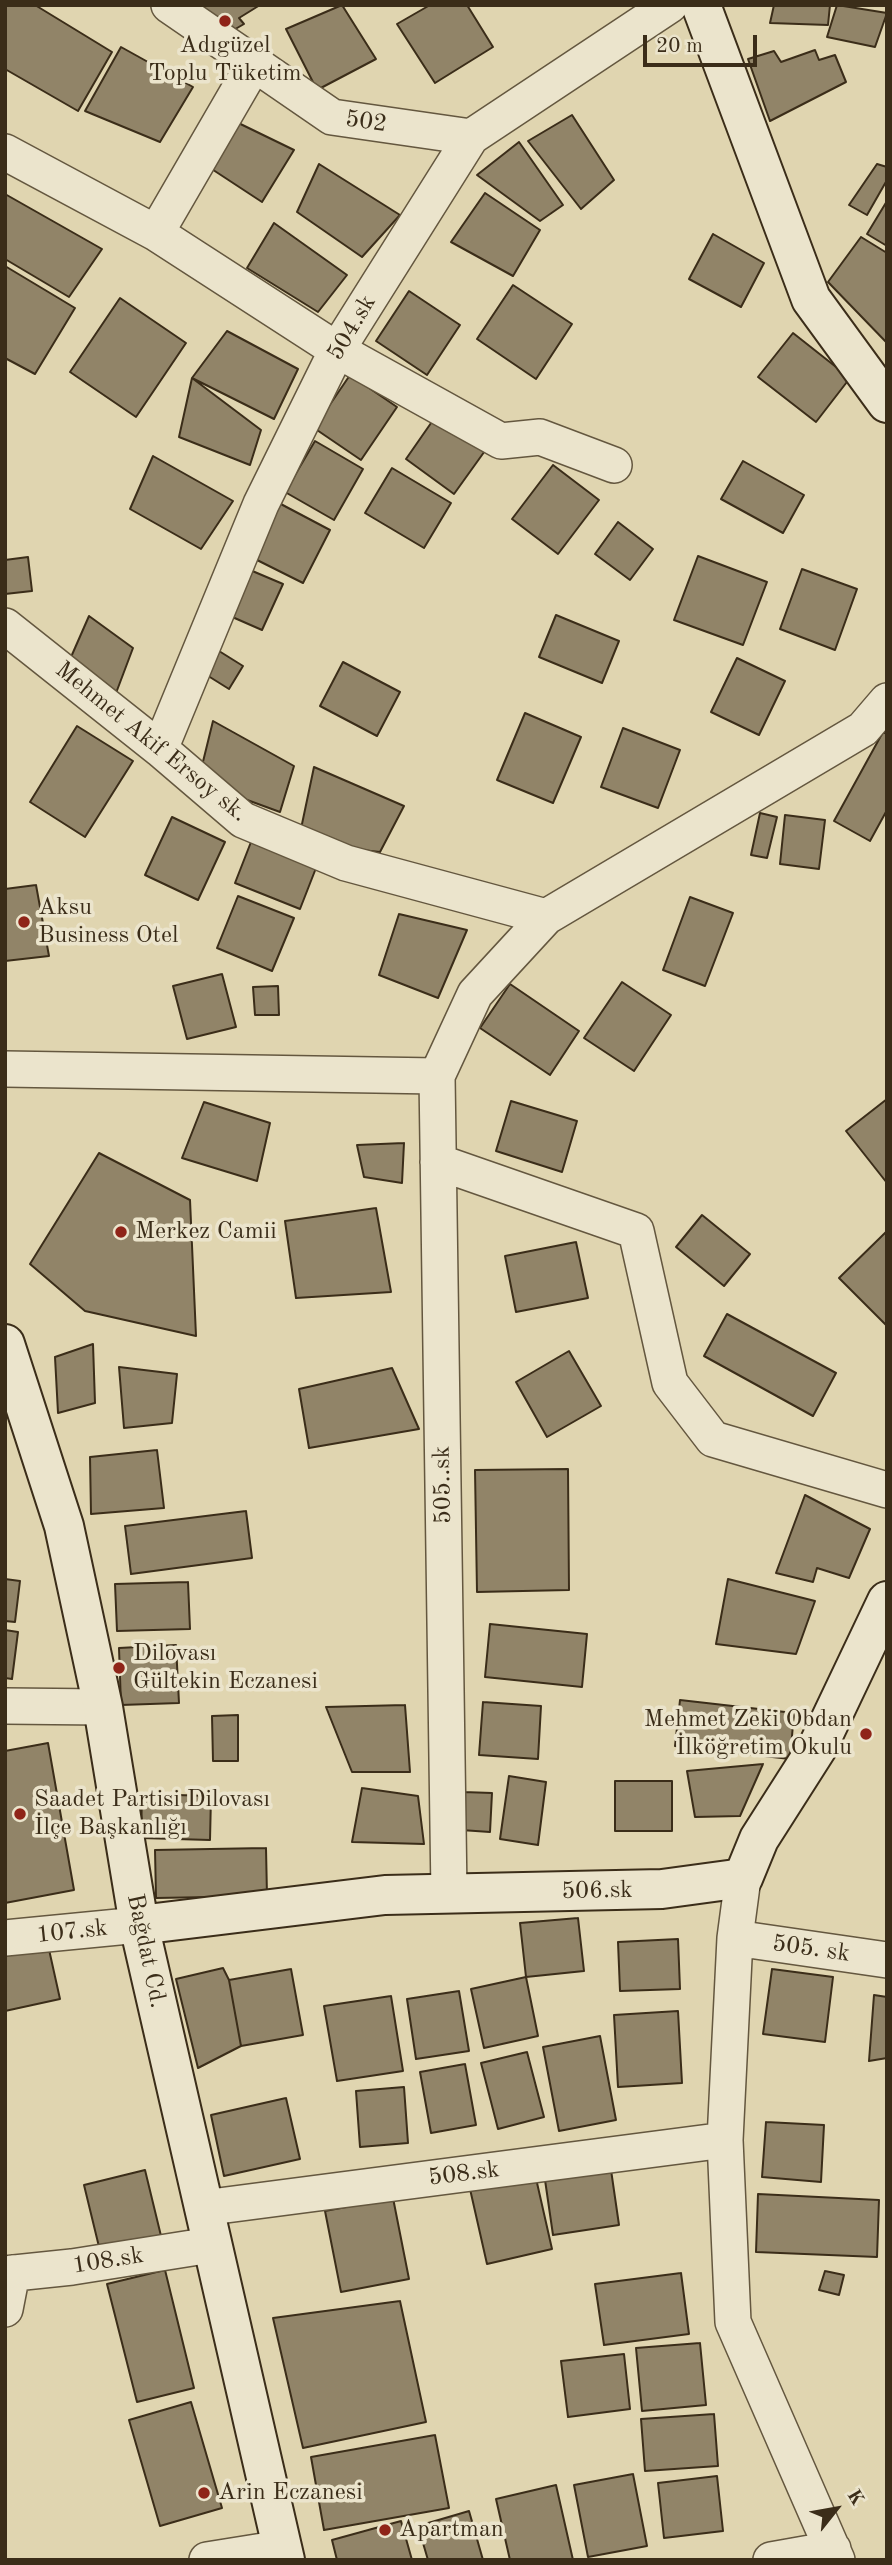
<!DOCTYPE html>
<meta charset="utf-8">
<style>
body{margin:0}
#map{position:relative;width:892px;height:2565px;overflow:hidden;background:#e0d5b0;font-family:"Old Standard TT",serif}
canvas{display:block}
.frame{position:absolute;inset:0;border:7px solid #3b2d19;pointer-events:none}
.north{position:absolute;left:801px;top:2474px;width:70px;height:70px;-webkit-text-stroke:5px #ebe4cc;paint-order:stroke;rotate:59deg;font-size:19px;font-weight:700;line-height:28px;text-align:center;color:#3b2d19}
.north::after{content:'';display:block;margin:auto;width:24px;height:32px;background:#3b2d19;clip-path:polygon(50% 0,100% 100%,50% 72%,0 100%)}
.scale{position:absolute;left:643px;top:35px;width:114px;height:32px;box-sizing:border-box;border:4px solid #3b2d19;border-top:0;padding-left:9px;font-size:21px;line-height:24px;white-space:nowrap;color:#3b2d19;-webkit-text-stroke:5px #ebe4cc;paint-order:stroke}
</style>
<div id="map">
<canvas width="892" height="2565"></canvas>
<div class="frame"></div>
<div class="north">K</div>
<div class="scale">20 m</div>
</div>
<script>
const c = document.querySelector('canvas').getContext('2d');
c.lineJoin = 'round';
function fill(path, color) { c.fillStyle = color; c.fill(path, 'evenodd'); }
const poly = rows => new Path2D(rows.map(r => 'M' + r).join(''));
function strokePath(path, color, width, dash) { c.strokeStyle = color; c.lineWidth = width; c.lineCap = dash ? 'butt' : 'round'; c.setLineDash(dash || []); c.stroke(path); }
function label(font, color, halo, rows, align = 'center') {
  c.font = font + ' "Old Standard TT",serif'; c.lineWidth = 7; c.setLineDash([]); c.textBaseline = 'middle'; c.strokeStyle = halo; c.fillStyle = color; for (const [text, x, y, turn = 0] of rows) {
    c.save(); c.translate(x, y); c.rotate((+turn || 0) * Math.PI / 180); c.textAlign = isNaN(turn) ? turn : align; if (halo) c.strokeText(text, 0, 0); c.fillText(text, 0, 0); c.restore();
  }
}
const building = poly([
 [5,5,35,5,112,52,78,111,5,69,5,5],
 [191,5,260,5,239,18,244,24,225,35,191,5],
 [342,5,376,59,317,90,286,29,342,5],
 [430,5,467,5,493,47,435,83,397,24,430,5],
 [774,5,830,5,828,25,770,23,774,5],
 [837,5,887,13,875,47,827,37,837,5],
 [121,47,193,87,160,142,85,111,121,47],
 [815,50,819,60,835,55,846,82,770,121,748,59,774,51,781,62,815,50],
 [572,115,614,180,581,209,528,141,572,115],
 [224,116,294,150,262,202,198,160,224,116],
 [519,142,563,205,540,221,477,175,519,142],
 [319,164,400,215,362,257,297,212,319,164],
 [877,164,887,167,887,180,867,215,849,205,877,164],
 [485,193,540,230,513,276,451,242,485,193],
 [5,194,102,249,69,297,5,259,5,194],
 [887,201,887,246,867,234,887,201],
 [274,223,347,275,318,312,247,268,274,223],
 [713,234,764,263,741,307,689,279,713,234],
 [861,237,887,253,887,343,828,282,861,237],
 [5,266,75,308,35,374,5,358,5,266],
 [513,285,572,324,536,379,477,339,513,285],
 [409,291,460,325,427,375,376,341,409,291],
 [120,298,186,343,136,417,70,372,120,298],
 [227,331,298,369,274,419,192,378,227,331],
 [793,333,850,378,816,422,758,377,793,333],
 [350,375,397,407,361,460,314,428,350,375],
 [192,378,261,430,250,465,179,437,192,378],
 [438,413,487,448,454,494,406,459,438,413],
 [315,441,363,469,334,520,285,492,315,441],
 [153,456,233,501,201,549,130,509,153,456],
 [743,461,804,495,783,533,721,499,743,461],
 [553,465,599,500,558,554,512,519,553,465],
 [392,468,451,503,424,548,365,513,392,468],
 [277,502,330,530,303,583,249,556,277,502],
 [618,522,653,549,630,580,595,554,618,522],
 [698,556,767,582,743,645,674,620,698,556],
 [28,557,32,591,5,594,5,560,28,557],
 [802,569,857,589,835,650,780,629,802,569],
 [250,570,283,584,262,630,230,616,250,570],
 [556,615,619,641,602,683,539,657,556,615],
 [89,616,133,648,110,709,64,673,89,616],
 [219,651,243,666,229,689,205,674,219,651],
 [737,658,785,681,759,735,711,712,737,658],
 [343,662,400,692,377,736,320,706,343,662],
 [525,713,581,737,553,803,497,780,525,713],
 [213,721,294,766,280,812,198,782,213,721],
 [77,726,133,761,85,837,30,802,77,726],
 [623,728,680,750,658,808,601,787,623,728],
 [883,732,887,734,887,810,870,841,834,821,883,732],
 [314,767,404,806,380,852,298,843,314,767],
 [760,813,777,817,767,858,751,855,760,813],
 [785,815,825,820,819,869,780,864,785,815],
 [172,817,225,842,198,900,145,875,172,817],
 [251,842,316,868,300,909,235,883,251,842],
 [36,885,49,956,5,961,5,889,36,885],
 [238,896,294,918,272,971,217,948,238,896],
 [690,897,733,913,705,986,663,970,690,897],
 [399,914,467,930,438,998,379,975,399,914],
 [222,974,236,1027,187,1039,173,986,222,974],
 [622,982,671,1015,634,1071,584,1038,622,982],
 [510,984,579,1031,550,1075,480,1028,510,984],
 [278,986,279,1015,255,1015,253,987,278,986],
 [887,1099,887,1183,846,1131,887,1099],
 [511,1101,577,1121,562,1172,496,1151,511,1101],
 [204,1102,270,1123,257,1181,182,1158,204,1102],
 [404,1143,402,1183,364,1177,357,1145,404,1143],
 [99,1153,190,1200,196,1336,85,1311,30,1264,99,1153],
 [376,1208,391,1292,296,1298,285,1221,376,1208],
 [702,1215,750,1254,724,1286,676,1247,702,1215],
 [887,1231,887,1326,839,1278,887,1231],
 [576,1242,588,1298,516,1312,505,1256,576,1242],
 [727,1314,836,1373,813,1416,704,1356,727,1314],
 [93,1344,95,1403,58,1413,55,1357,93,1344],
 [569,1351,601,1406,547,1437,516,1382,569,1351],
 [119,1367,177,1374,172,1423,124,1428,119,1367],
 [392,1368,419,1429,309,1448,299,1389,392,1368],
 [157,1450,164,1508,91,1514,90,1457,157,1450],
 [568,1469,569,1590,477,1592,475,1470,568,1469],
 [805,1495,870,1529,849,1578,817,1568,813,1582,776,1573,805,1495],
 [246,1511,252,1558,131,1574,125,1526,246,1511],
 [5,1579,20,1581,15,1622,5,1621,5,1579],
 [728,1579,815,1601,796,1654,716,1644,728,1579],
 [188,1582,190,1629,117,1631,115,1584,188,1582],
 [490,1624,587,1634,582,1687,485,1677,490,1624],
 [5,1630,18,1632,12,1679,5,1678,5,1630],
 [176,1645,179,1703,121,1705,119,1648,176,1645],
 [680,1700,794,1713,790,1759,675,1746,680,1700],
 [483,1702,541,1706,538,1759,479,1755,483,1702],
 [405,1705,410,1772,352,1772,326,1707,405,1705],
 [238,1715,238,1761,213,1761,212,1716,238,1715],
 [48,1743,74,1890,5,1903,5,1751,48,1743],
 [763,1764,740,1816,695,1817,687,1771,763,1764],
 [509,1776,546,1782,538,1845,500,1839,509,1776],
 [615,1781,672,1781,672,1831,615,1831,615,1781],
 [362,1788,418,1796,424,1844,352,1842,362,1788],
 [463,1792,492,1793,490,1832,461,1830,463,1792],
 [142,1794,211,1796,210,1840,141,1838,142,1794],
 [266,1848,267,1896,156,1898,155,1850,266,1848],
 [578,1918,584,1971,526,1977,520,1923,578,1918],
 [678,1939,680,1989,620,1991,618,1942,678,1939],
 [48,1945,60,1999,5,2011,5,1954,48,1945],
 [223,1968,229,1980,241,2046,198,2068,176,1979,223,1968],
 [291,1969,303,2035,241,2046,229,1980,291,1969],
 [772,1969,833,1977,825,2042,763,2034,772,1969],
 [526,1977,538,2036,484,2048,471,1989,526,1977],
 [459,1991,469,2051,416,2059,407,1999,459,1991],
 [874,1995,887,1997,887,2058,869,2061,874,1995],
 [391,1996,403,2071,337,2081,324,2006,391,1996],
 [678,2011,682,2083,618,2087,614,2015,678,2011],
 [600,2036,616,2120,559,2131,543,2047,600,2036],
 [527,2052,544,2117,498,2129,481,2063,527,2052],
 [465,2064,476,2125,431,2133,420,2072,465,2064],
 [404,2087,408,2143,360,2147,356,2091,404,2087],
 [286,2098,300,2159,224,2176,211,2115,286,2098],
 [766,2122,824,2125,821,2182,762,2177,766,2122],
 [610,2163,619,2225,553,2235,544,2173,610,2163],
 [145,2170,162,2240,101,2255,84,2185,145,2170],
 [535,2174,552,2249,487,2264,470,2189,535,2174],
 [758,2194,879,2200,877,2257,756,2252,758,2194],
 [393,2198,409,2279,341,2292,325,2211,393,2198],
 [165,2270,194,2388,137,2402,107,2284,165,2270],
 [825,2271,844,2275,839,2295,819,2290,825,2271],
 [681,2273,689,2334,604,2345,595,2284,681,2273],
 [400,2301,426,2422,303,2448,273,2318,400,2301],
 [700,2343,706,2405,642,2411,636,2348,700,2343],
 [624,2354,630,2409,568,2417,561,2361,624,2354],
 [191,2402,222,2508,160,2526,129,2420,191,2402],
 [714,2414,718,2466,645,2471,641,2419,714,2414],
 [435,2435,449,2508,324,2530,311,2457,435,2435],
 [633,2474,647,2546,588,2557,574,2485,633,2474],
 [717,2476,723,2531,664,2538,658,2483,717,2476],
 [556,2485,573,2560,510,2560,496,2499,556,2485],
 [469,2511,483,2560,428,2560,418,2526,469,2511],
 [401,2521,412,2560,337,2560,332,2540,401,2521]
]);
fill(building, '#918468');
strokePath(building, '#3b2d19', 2);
const street = poly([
 [169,5,332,117,471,137],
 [5,152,156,233,337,350,501,441,540,437,614,465],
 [156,233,254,64],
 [5,626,160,749,243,820,346,863,546,917],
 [160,749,261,504,337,350,471,137,670,5],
 [5,1069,437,1076,475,994,546,917,863,729,887,701],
 [437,1076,449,1894],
 [438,1162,636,1231,670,1383,713,1439,887,1490],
 [5,1706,103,1707],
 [743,1878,735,1938,725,2140,733,2322,837,2560],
 [5,1938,139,1925],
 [735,1938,887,1960],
 [203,2208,725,2140],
 [5,2274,72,2267,211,2245],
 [5,2309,12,2273],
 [207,2560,282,2548],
 [771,2560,833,2549]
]);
const secondary = poly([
 [701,5,811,299,887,403],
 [5,1344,64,1526,103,1707,139,1925,285,2560],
 [139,1925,385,1895,662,1889,743,1878,759,1839,817,1748,887,1601]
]);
strokePath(street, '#64573f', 38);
strokePath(secondary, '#3b2d19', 42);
strokePath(street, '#ebe4cc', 35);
strokePath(secondary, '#ebe4cc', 38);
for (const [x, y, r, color] of [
 [225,21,7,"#8f2418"],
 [24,922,7,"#8f2418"],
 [121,1232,7,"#8f2418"],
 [119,1668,7,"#8f2418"],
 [866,1734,7,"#8f2418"],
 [20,1814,7,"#8f2418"],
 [204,2493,7,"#8f2418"],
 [385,2530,7,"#8f2418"]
]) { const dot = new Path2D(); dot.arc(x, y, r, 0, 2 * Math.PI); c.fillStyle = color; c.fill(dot); strokePath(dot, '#ebe4cc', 2.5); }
label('24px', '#3b2d19', '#ebe4cc', [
 ["Adıgüzel",225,46,"center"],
 ["Toplu Tüketim",225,74,"center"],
 ["Aksu",38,908],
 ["Business Otel",38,936],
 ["Merkez Camii",135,1232],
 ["Dilovası",133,1654],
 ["Gültekin Eczanesi",133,1682],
 ["Mehmet Zeki Obdan",852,1720,"right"],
 ["İlköğretim Okulu",852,1748,"right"],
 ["Saadet Partisi Dilovası",34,1800],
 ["İlçe Başkanlığı",34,1828],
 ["Arin Eczanesi",218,2493],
 ["Apartman",399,2530]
], 'left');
label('24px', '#3b2d19', '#ebe4cc', [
 ["502",366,122,8],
 ["504.sk",352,328,-59],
 ["Mehmet Akif Ersoy sk.",151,742,39],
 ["505..sk",443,1485,-91],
 ["506.sk",597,1891,-1],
 ["107.sk",72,1932,-6],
 ["505. sk",811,1949,8],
 ["Bağdat Cd.",146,1951,78],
 ["508.sk",464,2174,-7],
 ["108.sk",108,2261,-9]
]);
</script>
